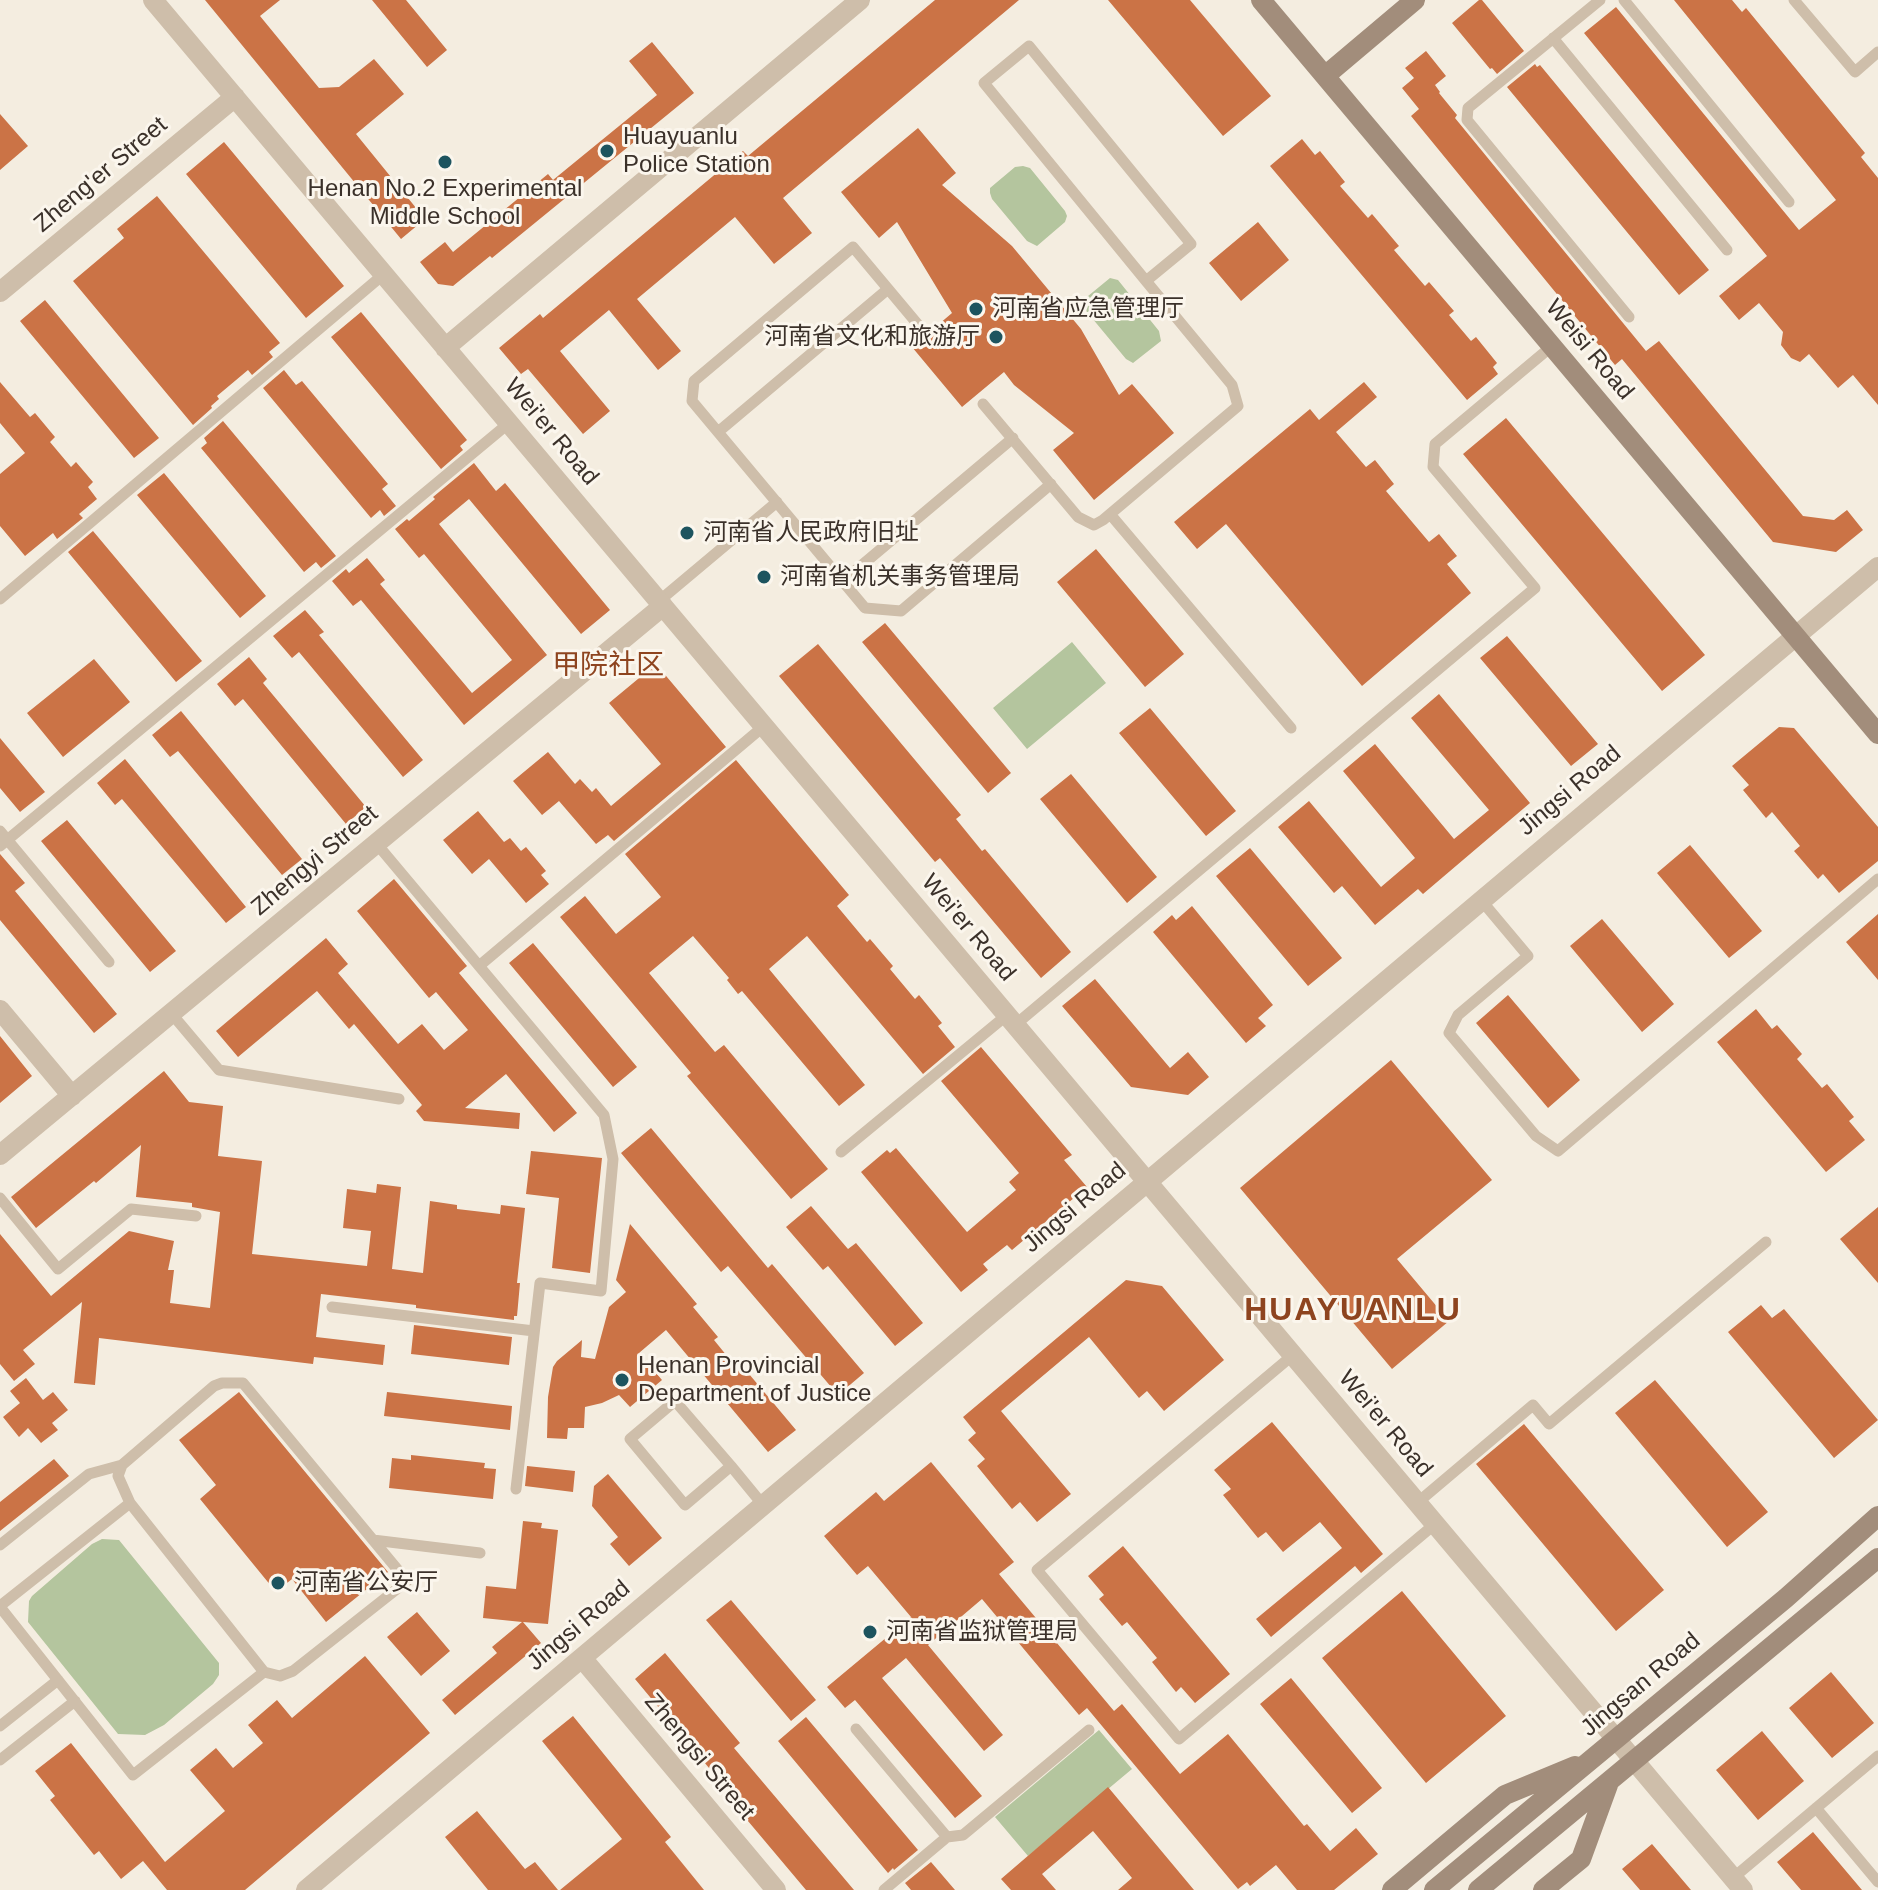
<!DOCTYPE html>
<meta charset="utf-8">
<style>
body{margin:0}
canvas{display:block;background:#f4ede0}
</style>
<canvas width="1878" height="1890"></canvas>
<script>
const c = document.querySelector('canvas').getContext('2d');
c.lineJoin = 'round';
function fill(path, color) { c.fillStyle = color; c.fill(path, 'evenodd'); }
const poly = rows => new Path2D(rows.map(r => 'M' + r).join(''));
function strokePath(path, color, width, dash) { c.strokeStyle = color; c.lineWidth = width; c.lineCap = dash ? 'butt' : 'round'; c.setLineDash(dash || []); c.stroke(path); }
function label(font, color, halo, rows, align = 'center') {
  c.font = font + ' Helvetica,"Noto Sans SC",sans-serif'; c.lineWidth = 6; c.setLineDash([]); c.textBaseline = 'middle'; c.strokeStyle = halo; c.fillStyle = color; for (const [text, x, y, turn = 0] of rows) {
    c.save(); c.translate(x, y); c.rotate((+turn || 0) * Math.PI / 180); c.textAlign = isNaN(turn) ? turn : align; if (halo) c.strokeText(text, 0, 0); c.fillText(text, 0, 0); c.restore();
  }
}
fill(poly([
 [1023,166,1030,168,1065,211,1067,216,1065,222,1037,246,1027,241,992,199,990,193,990,188,1015,167],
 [1110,278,1118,280,1159,331,1161,341,1133,363,1126,359,1087,312,1082,301],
 [1072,642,1106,683,1027,749,993,708],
 [102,1539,119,1540,219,1663,219,1675,213,1684,164,1725,145,1735,118,1734,28,1622,29,1601,32,1596,92,1544],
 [1099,1730,1132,1769,1028,1856,995,1817]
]), '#b4c59e');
fill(poly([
 [205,0,280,0,260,16,319,88,339,87,374,59,404,94,356,134,425,219,401,239],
 [372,0,406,0,447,50,427,67],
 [935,0,1019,0,783,198,812,233,774,264,735,217,637,299,681,351,658,370,609,310,560,351,610,411,583,434,528,369,521,374,499,348,540,314,543,318,743,151,748,156],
 [1108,0,1190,0,1271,96,1223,136],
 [1479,0,1482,0,1524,51,1497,74,1492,68,1490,69,1452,23],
 [1674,0,1732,0,1742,12,1746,8,1865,153,1861,157,1878,178,1878,405,1853,375,1838,388,1809,354,1800,362,1791,358,1781,345,1783,332,1759,303,1739,320,1719,296,1767,256,1584,33,1616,7,1799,230,1836,200],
 [652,42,694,93,492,258,490,256,453,286,438,284,420,262,445,242,453,252,548,174,553,180,657,95,629,61],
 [1426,51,1446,76,1435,85,1440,92,1439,93,1457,115,1455,118,1646,351,1659,341,1803,516,1834,520,1847,510,1863,530,1836,552,1773,542,1622,359,1615,365,1411,116,1419,109,1402,88,1414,78,1405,68],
 [1535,64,1537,67,1540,65,1709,270,1679,295,1507,87],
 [0,114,28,146,0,170],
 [918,128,956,173,942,185,1012,246,1081,329,1119,395,1132,384,1174,433,1094,500,1053,450,1074,433,1014,385,1004,372,962,407,912,347,952,313,897,222,879,238,841,192],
 [1302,139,1315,155,1320,151,1345,182,1340,186,1368,218,1372,214,1399,246,1394,250,1425,286,1429,282,1454,311,1449,315,1471,341,1476,337,1497,363,1493,367,1498,374,1467,400,1270,166],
 [224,142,344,286,306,318,186,174],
 [157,196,280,343,269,352,273,357,252,375,248,370,217,396,219,399,211,406,212,408,193,425,73,281,124,238,117,229],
 [1258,222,1289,260,1241,301,1209,263],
 [45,300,159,438,134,458,20,321],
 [361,312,467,440,460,446,463,450,441,469,331,337],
 [284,370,296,385,302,381,388,484,382,489,396,506,384,516,380,510,371,518,263,388],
 [0,382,30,417,35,413,55,437,50,442,71,467,76,462,93,482,88,487,97,499,79,514,83,518,57,539,53,533,25,556,0,526,0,474,25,453,0,423],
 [1364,382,1377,397,1336,432,1366,467,1375,460,1394,484,1386,491,1429,542,1439,534,1457,556,1447,564,1471,593,1362,686,1226,524,1197,549,1174,522,1310,409,1319,420],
 [1506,418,1705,655,1662,691,1463,454],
 [223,421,336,556,321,568,316,562,304,572,201,448,207,443,204,438],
 [474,463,496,491,505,483,610,610,581,634,469,499,439,524,547,655,464,725,361,600,353,606,332,581,346,569,349,573,367,558,385,580,380,584,472,693,512,660,424,554,419,558,395,529,407,519,409,521,435,499,433,497],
 [164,473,266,596,240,618,137,495],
 [93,531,202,661,176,682,68,552],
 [1096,549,1184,654,1145,687,1057,582],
 [305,610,324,632,319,635,423,760,403,777,299,652,292,658,273,636],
 [885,623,1011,773,988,793,862,642],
 [1507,636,1598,744,1571,766,1480,658],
 [818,644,961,815,956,819,982,851,985,849,1071,952,1041,978,940,858,935,862,779,676],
 [249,657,267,679,263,683,366,807,346,824,243,699,235,706,217,684],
 [94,659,130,702,63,757,27,713],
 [656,664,726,747,614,841,608,835,596,844,559,801,542,815,513,781,548,752,575,784,580,779,592,792,596,788,611,806,661,764,609,703],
 [1439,694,1530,803,1423,894,1418,889,1375,925,1342,886,1334,893,1278,827,1309,801,1381,887,1415,858,1343,771,1375,744,1454,839,1489,810,1411,718],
 [1150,708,1236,811,1206,836,1119,733],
 [181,711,302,859,282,875,178,751,170,757,152,735],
 [1779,727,1794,728,1878,827,1878,861,1839,893,1823,874,1818,879,1794,851,1800,846,1772,812,1766,818,1743,790,1749,785,1732,766],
 [0,738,45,792,20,812,0,788],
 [125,759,246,907,226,923,122,799,115,805,97,783],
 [736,760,849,895,837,906,867,942,870,939,893,966,890,969,915,999,919,995,942,1023,938,1026,955,1047,923,1074,807,936,769,969,865,1085,839,1106,742,991,738,994,727,980,729,978,693,936,649,973,715,1052,724,1045,828,1169,791,1199,687,1076,691,1073,560,917,585,896,616,934,661,897,625,854],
 [1071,774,1157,877,1127,903,1040,799],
 [478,811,504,842,510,838,521,851,526,847,546,871,541,875,549,884,526,903,489,859,472,874,443,840],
 [67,820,176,951,150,972,41,841],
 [1690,845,1762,931,1729,958,1657,873],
 [1250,848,1342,958,1308,986,1216,876],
 [0,854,25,883,15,891,117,1014,94,1033,0,920],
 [394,879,467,966,459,973,577,1113,554,1132,506,1074,465,1108,520,1113,519,1129,424,1121,416,1111,422,1105,354,1024,349,1029,317,991,238,1057,216,1031,326,938,348,964,338,973,398,1044,422,1024,444,1050,468,1030,436,992,429,998,357,911],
 [1192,906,1273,1005,1258,1018,1266,1026,1246,1043,1153,932,1172,915,1176,920],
 [1878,914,1878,980,1846,942],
 [1602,919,1674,1004,1642,1032,1570,946],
 [533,943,637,1067,613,1087,509,963],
 [1095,979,1170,1068,1188,1052,1209,1077,1188,1095,1131,1087,1062,1006],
 [1508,995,1580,1080,1548,1108,1476,1023],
 [1756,1009,1772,1029,1777,1025,1802,1054,1797,1059,1822,1088,1827,1084,1854,1117,1849,1121,1865,1140,1826,1172,1717,1042],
 [0,1036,32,1076,0,1103],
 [981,1047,1072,1155,1064,1160,1087,1187,1012,1250,1007,1245,983,1264,988,1270,961,1292,861,1172,887,1150,890,1153,896,1148,967,1232,1016,1190,1009,1182,1019,1173,941,1081],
 [1391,1060,1492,1180,1397,1259,1449,1321,1392,1369,1240,1188],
 [164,1071,189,1102,223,1106,218,1156,262,1161,252,1254,367,1266,371,1231,343,1228,347,1189,376,1193,377,1184,401,1187,392,1269,423,1273,430,1201,457,1205,457,1209,500,1214,501,1205,525,1208,517,1283,520,1283,517,1316,514,1316,514,1320,416,1308,416,1305,321,1294,316,1337,385,1345,383,1365,314,1357,313,1364,99,1338,95,1385,74,1383,82,1302,23,1350,35,1364,14,1381,0,1364,0,1234,51,1296,129,1231,174,1241,168,1270,174,1270,170,1303,210,1308,220,1212,192,1207,192,1203,136,1197,141,1145,96,1183,94,1181,36,1228,11,1197],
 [651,1128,768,1268,772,1264,864,1373,838,1395,728,1266,721,1272,621,1153],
 [531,1151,602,1158,590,1273,552,1268,559,1198,526,1194],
 [811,1206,848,1249,856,1243,923,1323,895,1346,828,1266,823,1270,786,1227],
 [1878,1207,1878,1283,1840,1239],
 [630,1224,697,1304,693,1307,718,1337,714,1340,740,1372,744,1368,796,1430,768,1452,666,1330,639,1353,662,1380,630,1407,619,1395,602,1403,585,1407,584,1428,568,1428,567,1439,547,1438,548,1397,553,1367,557,1361,582,1340,581,1357,595,1359,609,1307,626,1292,616,1280],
 [1126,1280,1162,1286,1224,1360,1164,1411,1147,1391,1139,1398,1089,1337,1001,1411,1071,1494,1037,1522,1020,1502,1012,1509,977,1466,985,1459,968,1440,976,1433,963,1417],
 [1761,1305,1772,1318,1784,1309,1878,1420,1834,1458,1728,1332],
 [414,1325,512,1337,509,1365,411,1354],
 [26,1378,43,1400,53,1392,68,1410,52,1423,58,1430,41,1443,28,1428,19,1437,3,1417,20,1403,10,1391],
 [1655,1380,1768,1512,1727,1547,1615,1413],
 [239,1392,388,1572,326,1622,292,1579,276,1592,200,1499,216,1485,179,1440],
 [387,1392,512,1406,510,1430,384,1416],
 [1272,1422,1383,1554,1361,1573,1355,1566,1271,1637,1256,1619,1342,1548,1320,1522,1283,1552,1266,1532,1258,1538,1223,1495,1231,1489,1214,1470],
 [1524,1424,1664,1590,1616,1631,1476,1464],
 [411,1455,485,1463,484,1468,496,1469,493,1499,389,1488,392,1458,411,1460],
 [54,1459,69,1476,0,1531,0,1502],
 [931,1462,1014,1562,999,1574,1114,1711,1122,1704,1180,1774,1228,1734,1304,1826,1307,1824,1330,1851,1356,1828,1378,1854,1334,1890,1297,1890,1276,1865,1250,1886,1247,1882,1238,1889,1087,1708,1079,1715,982,1599,928,1645,1003,1735,984,1751,906,1658,882,1678,982,1796,955,1818,855,1700,845,1708,827,1687,911,1617,868,1566,857,1575,824,1536,876,1492,884,1501],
 [527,1466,575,1471,573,1492,525,1486],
 [608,1474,662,1538,629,1566,610,1544,618,1537,592,1506,594,1486],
 [523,1521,542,1523,541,1528,558,1530,548,1624,523,1622,541,1643,455,1715,442,1700,497,1653,492,1647,522,1622,483,1618,486,1586,516,1589],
 [1123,1546,1230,1674,1195,1703,1181,1687,1176,1692,1152,1662,1157,1658,1127,1622,1122,1626,1099,1599,1104,1595,1088,1576],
 [1402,1591,1506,1716,1426,1783,1322,1658],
 [731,1600,816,1700,791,1721,706,1620],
 [417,1612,450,1651,421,1676,387,1637],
 [665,1653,740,1743,734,1748,854,1890,806,1890,716,1783,719,1780,635,1679],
 [365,1656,430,1733,245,1890,167,1890,143,1861,121,1879,99,1851,94,1855,50,1800,55,1796,35,1771,71,1743,165,1862,225,1811,190,1770,216,1748,233,1768,263,1743,248,1725,277,1700,292,1718],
 [1831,1672,1874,1723,1832,1758,1789,1708],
 [1291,1678,1382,1788,1352,1813,1260,1704],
 [573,1716,671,1837,665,1842,704,1890,560,1890,622,1839,542,1741],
 [806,1717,918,1850,894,1870,893,1868,888,1873,778,1741],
 [1762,1731,1804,1781,1758,1820,1716,1770],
 [1108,1787,1194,1890,1118,1890,1132,1878,1093,1831,1042,1874,1056,1890,1011,1890,1001,1879],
 [477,1811,525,1869,535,1862,558,1890,488,1890,445,1837],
 [1813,1832,1862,1890,1801,1890,1777,1862],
 [1652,1844,1691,1890,1640,1890,1622,1869],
 [931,1862,955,1890,911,1890,905,1883]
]), '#cb7346');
strokePath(poly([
 [1600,0,1468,108,1467,120,1629,317],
 [1624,0,1789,202],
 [1794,0,1855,72,1878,52],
 [1553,38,1727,250],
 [920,327,853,247,694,381,692,401,865,608,901,611,1051,484],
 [983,404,1078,517,1094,525,1103,520,1238,406,1232,385,1146,281,984,83,1029,46,1191,244,1146,281],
 [718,432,888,289],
 [1110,514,1291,728],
 [843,581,1013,438],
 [0,599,384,274],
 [659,601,777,502],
 [0,831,109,962],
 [376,843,604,1115,613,1159,601,1291,540,1283,516,1489],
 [0,846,509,423],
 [1481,900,1528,956,1458,1015,1449,1033,1536,1136,1558,1151,1878,879],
 [479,966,764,726],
 [171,1013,219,1070,399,1099],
 [1015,1025,1535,588,1433,467,1435,444,1552,346],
 [841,1152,1007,1015],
 [0,1198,58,1269,131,1209,196,1216],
 [332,1307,534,1331],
 [1293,1355,1037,1570,1179,1739,1435,1524],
 [731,1466,685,1505,630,1439,675,1401,731,1466,763,1505],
 [130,1503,118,1476,122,1465,214,1386,222,1383,243,1383,407,1581,293,1671,280,1676,264,1672],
 [1417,1503,1533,1405,1549,1424,1766,1242],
 [373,1540,480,1553],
 [0,1545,89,1474,122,1465],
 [0,1606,130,1503,264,1672,133,1775,0,1607],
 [0,1726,58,1680],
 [856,1729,947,1837],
 [0,1760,75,1701],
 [1816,1808,1878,1882],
 [1733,1878,1878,1756],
 [884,1890,947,1837,963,1835,1089,1730]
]), '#cebeaa', 11);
strokePath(poly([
 [153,0,1743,1890],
 [0,292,235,97],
 [445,348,860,0],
 [0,1010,72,1096],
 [0,1155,663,606],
 [582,1658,776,1890],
 [306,1890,1878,567]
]), '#cebeaa', 20);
strokePath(poly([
 [1261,0,1878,734],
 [1325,76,1415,0],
 [1392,1890,1505,1795,1575,1766],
 [1434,1890,1786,1598,1878,1516],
 [1478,1890,1878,1558],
 [1543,1890,1581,1859,1608,1785]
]), '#a28d7b', 20);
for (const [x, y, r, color] of [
 [607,151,8,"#1d545f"],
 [445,162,8,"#1d545f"],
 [976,309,8,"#1d545f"],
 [996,337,8,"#1d545f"],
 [687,533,8,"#1d545f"],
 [764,577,8,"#1d545f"],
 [622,1380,8,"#1d545f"],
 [278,1583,8,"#1d545f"],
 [870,1632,8,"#1d545f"]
]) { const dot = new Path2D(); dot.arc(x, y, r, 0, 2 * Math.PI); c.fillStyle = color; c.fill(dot); strokePath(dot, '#fbf6ed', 3); }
label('24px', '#3b312a', '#fbf6ed', [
 ["Huayuanlu",623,137],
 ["Police Station",623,165],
 ["Henan No.2 Experimental",445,189,"center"],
 ["Middle School",445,217,"center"],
 ["河南省应急管理厅",992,309],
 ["河南省文化和旅游厅",980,337,"right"],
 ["河南省人民政府旧址",703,533],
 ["河南省机关事务管理局",780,577],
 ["Henan Provincial",638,1366],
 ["Department of Justice",638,1394],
 ["河南省公安厅",294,1583],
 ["河南省监狱管理局",886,1632]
], 'left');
label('24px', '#3b312a', '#fbf6ed', [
 ["Zheng'er Street",101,175,-40],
 ["Weisi Road",1589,350,50],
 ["Wei'er Road",551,432,50],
 ["Jingsi Road",1570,791,-40],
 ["Zhengyi Street",315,861,-40],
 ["Wei'er Road",968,928,50],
 ["Jingsi Road",1075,1208,-40],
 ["Wei'er Road",1385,1424,50],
 ["Jingsi Road",579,1626,-40],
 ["Jingsan Road",1641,1685,-40],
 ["Zhengsi Street",699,1757,50]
]);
label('28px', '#8e441f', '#fbf6ed', [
 ["甲院社区",608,666]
]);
c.letterSpacing = '2px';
label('bold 32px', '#8e441f', '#fbf6ed', [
 ["HUAYUANLU",1353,1311]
]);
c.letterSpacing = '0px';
</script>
